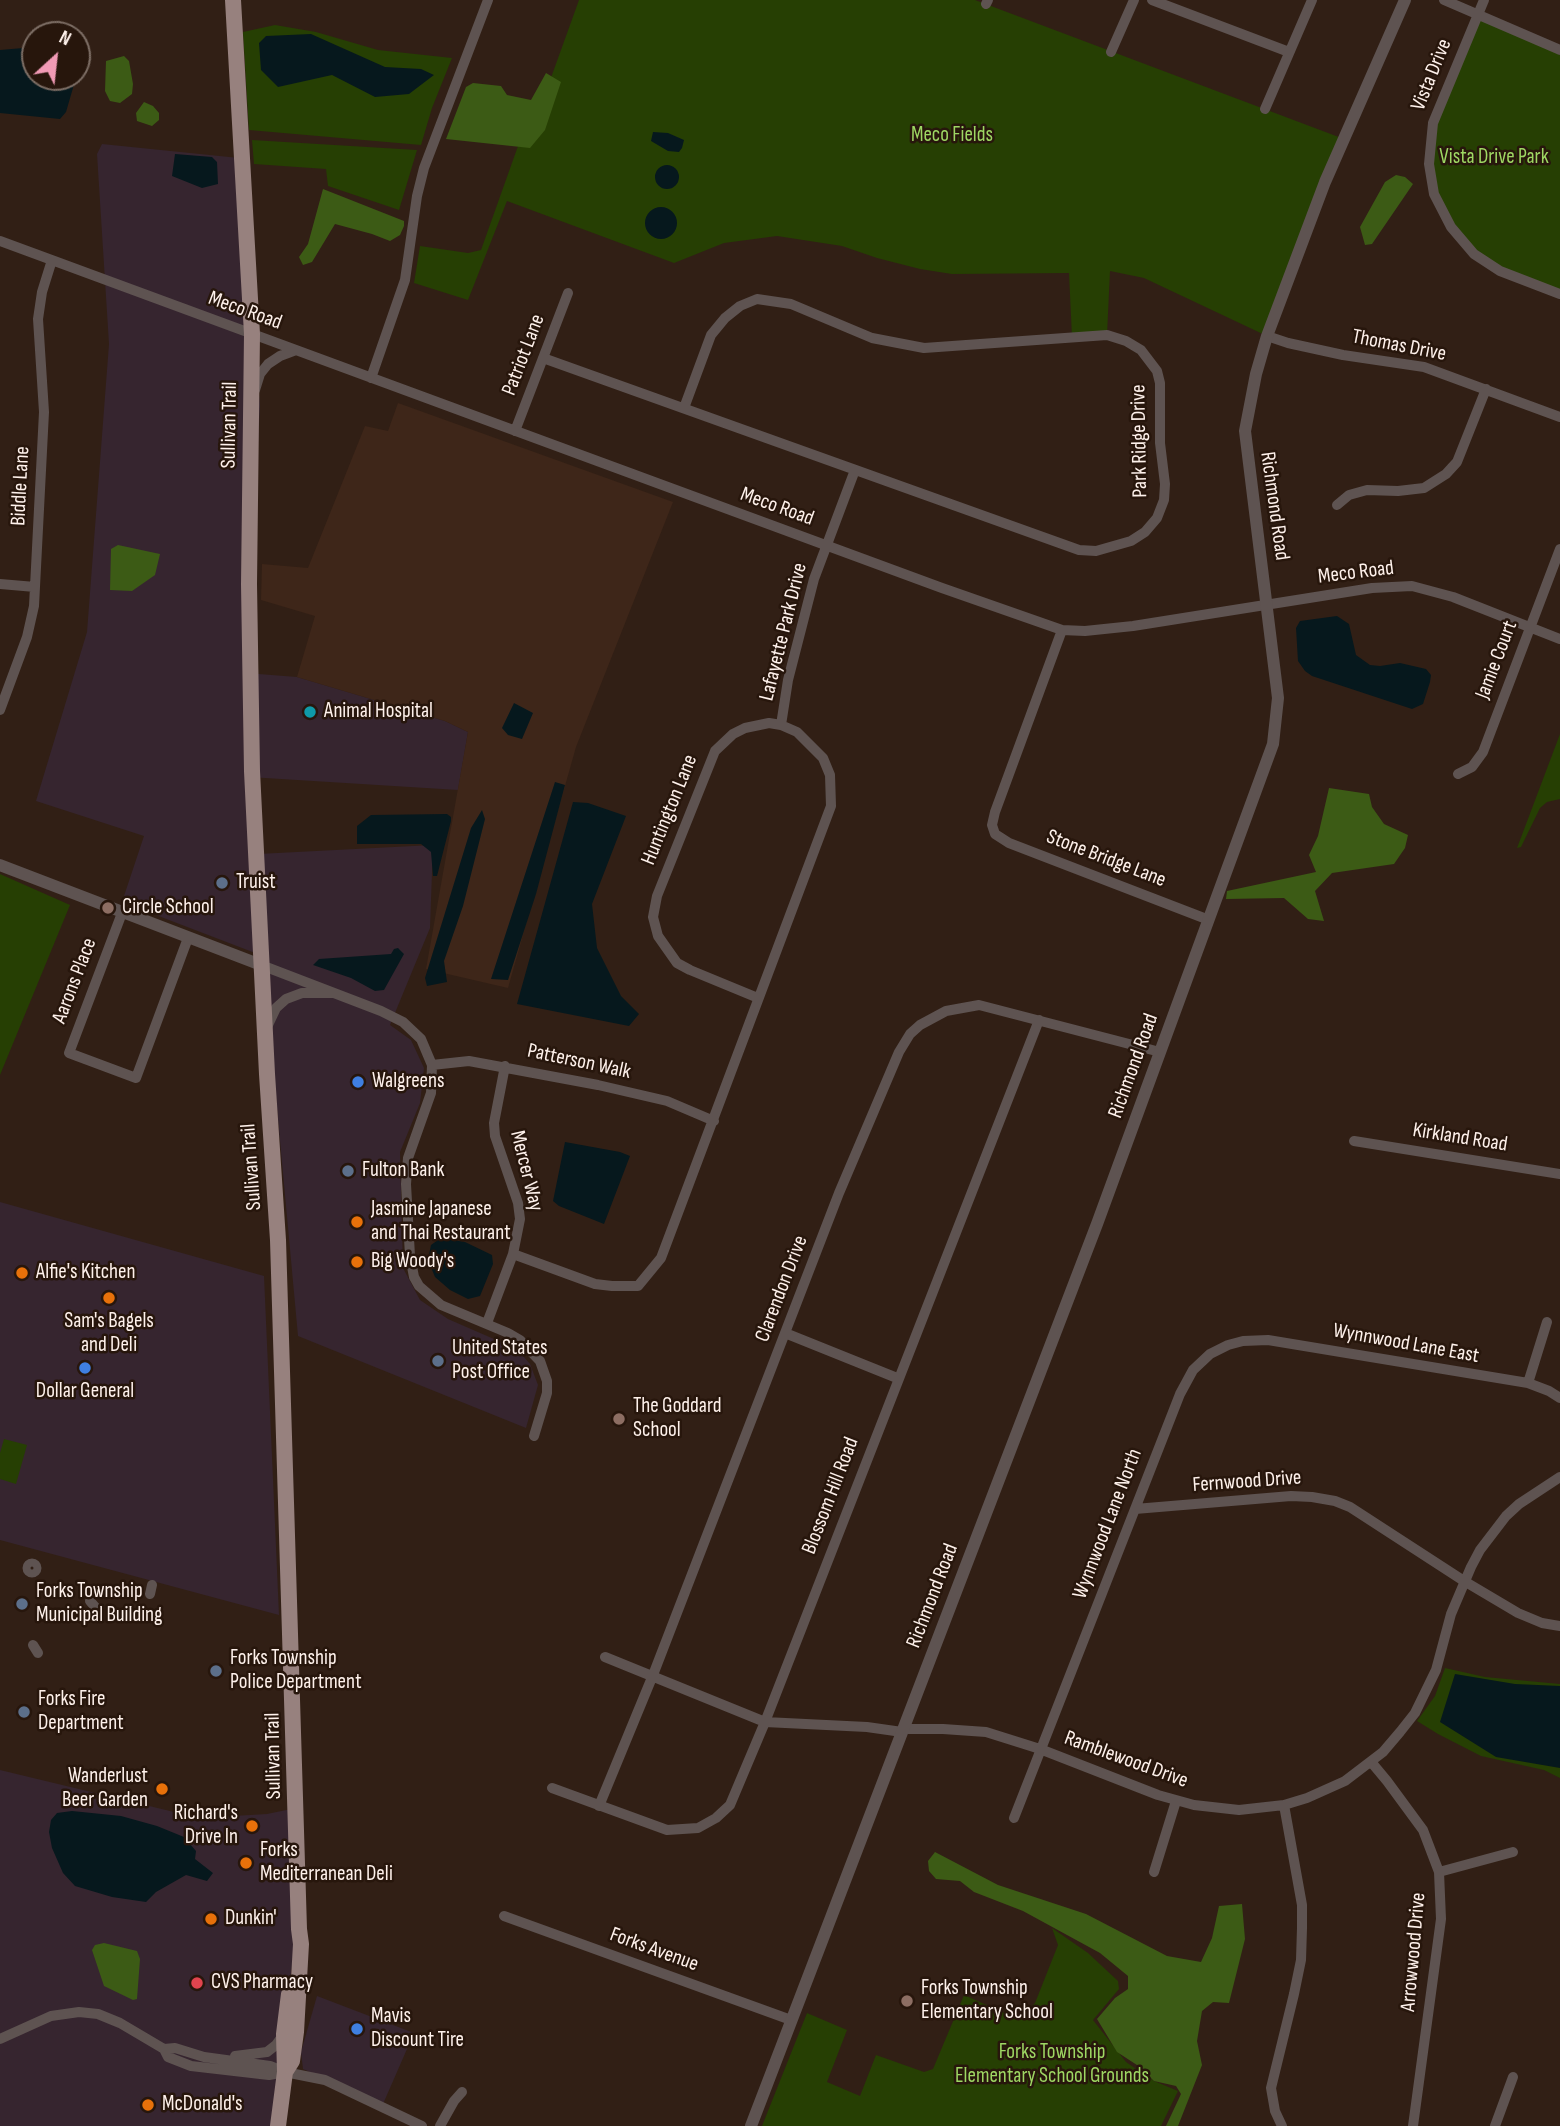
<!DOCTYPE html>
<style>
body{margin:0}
#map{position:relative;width:1560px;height:2126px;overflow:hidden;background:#311f15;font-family:"Sofia Sans Condensed",sans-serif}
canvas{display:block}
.north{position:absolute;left:21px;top:21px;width:70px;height:70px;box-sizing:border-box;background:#27160c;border:2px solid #7d6e65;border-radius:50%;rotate:27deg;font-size:19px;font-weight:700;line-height:28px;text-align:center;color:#fef1eb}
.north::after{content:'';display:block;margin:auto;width:24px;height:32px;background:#f09ab5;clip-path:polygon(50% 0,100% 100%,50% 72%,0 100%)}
</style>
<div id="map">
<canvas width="1560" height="2126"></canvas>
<div class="north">N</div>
</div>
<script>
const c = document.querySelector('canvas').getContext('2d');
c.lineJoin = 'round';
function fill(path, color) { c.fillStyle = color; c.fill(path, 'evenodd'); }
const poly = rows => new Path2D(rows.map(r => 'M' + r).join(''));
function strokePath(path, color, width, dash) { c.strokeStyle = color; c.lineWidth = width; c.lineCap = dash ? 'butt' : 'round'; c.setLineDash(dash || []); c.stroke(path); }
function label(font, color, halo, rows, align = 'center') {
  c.font = font + ' "Sofia Sans Condensed",sans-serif'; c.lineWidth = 5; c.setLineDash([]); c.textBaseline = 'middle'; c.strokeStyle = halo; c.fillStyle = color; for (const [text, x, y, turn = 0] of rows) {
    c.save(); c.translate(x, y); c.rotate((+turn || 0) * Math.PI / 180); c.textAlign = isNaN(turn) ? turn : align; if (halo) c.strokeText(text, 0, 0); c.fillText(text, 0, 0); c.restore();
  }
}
fill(poly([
 [102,144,239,158,260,406,246,673,297,677,445,721,468,732,458,790,249,777,258,854,433,845,430,928,390,1025,411,1040,424,1068,420,1103,400,1152,403,1268,420,1300,448,1319,517,1349,530,1364,538,1385,526,1428,298,1336,263,956,122,902,144,836,36,801,87,632,109,344,97,154],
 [0,1202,264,1276,279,1615,0,1540],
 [0,1770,199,1818,267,1814,296,1808,293,1956,284,2034,278,2126,0,2126],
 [317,1996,414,2033,383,2104,303,2069,301,2052]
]), '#36252f');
fill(poly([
 [398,403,673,502,576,747,508,988,426,969,468,732,445,721,297,677,315,616,261,600,262,564,308,568,365,426,388,431]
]), '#3e2619');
fill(poly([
 [579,0,975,0,1344,139,1267,336,1144,278,1110,271,1107,335,1072,337,1069,273,952,274,920,269,877,258,842,246,777,236,724,243,674,263,507,201,468,300,414,283,420,246,468,253,481,250,518,146,526,147],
 [1478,14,1560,50,1560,294,1474,254,1434,194,1430,138],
 [275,25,316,32,378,50,452,58,432,108,421,145,249,130,243,32],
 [252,140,417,150,399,210,328,186,326,169,254,164],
 [1560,734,1560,799,1547,802,1540,808,1521,847,1517,848],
 [0,874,70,905,0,1075],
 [4,1439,27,1445,16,1484,0,1479,0,1453],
 [1445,1668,1485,1677,1560,1684,1560,1778,1544,1770,1481,1756,1438,1734,1417,1721,1435,1696],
 [1052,1928,1088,1953,1118,1981,1119,1989,1093,2020,1126,2062,1154,2081,1178,2091,1161,2126,762,2126,807,2013,847,2030,827,2082,860,2096,876,2055,924,2072,933,2069,964,1995,1007,2014,1023,2014,1030,2008,1035,2003,1058,1945]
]), '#263f03');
fill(poly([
 [124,56,129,61,133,84,132,94,120,103,110,101,105,91,106,61],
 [546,73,561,82,545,130,530,148,446,139,466,87,473,83,501,86,507,95,531,100],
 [144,102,153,106,159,113,159,120,152,126,137,121,136,113],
 [1396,175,1405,177,1413,184,1372,244,1365,245,1360,227,1385,182],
 [323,189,404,221,404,226,400,235,390,241,372,234,335,224,312,262,303,265,299,257,308,244],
 [118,545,160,554,155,575,132,591,110,590,111,549],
 [1329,788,1369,794,1372,807,1384,824,1408,835,1405,848,1394,864,1332,873,1315,891,1324,921,1308,919,1284,898,1226,899,1227,891,1316,872,1309,855,1318,836],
 [935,1852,998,1885,1086,1914,1167,1956,1201,1962,1212,1938,1219,1906,1242,1904,1245,1939,1229,2003,1213,2002,1202,2011,1197,2041,1202,2065,1178,2126,1166,2126,1181,2094,1176,2086,1154,2081,1140,2067,1117,2052,1097,2019,1115,1998,1128,1989,1128,1976,1100,1953,1023,1911,974,1892,960,1881,936,1879,929,1871,928,1861],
 [104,1943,137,1951,140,1959,137,1999,133,2000,104,1986,92,1950,95,1945]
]), '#3c5b15');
fill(poly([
 [311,34,385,67,421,69,434,75,409,94,375,97,332,75,278,87,261,70,259,43,266,36],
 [35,47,35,77,73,77,75,81,66,112,60,119,0,113,0,50],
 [653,132,668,133,684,140,682,148,679,152,668,151,651,141],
 [175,154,212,157,217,162,218,184,202,188,172,176],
 '655 177a12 12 0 1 1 24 0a12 12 0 1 1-24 0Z',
 '645 223a16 16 0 1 1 32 0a16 16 0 1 1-32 0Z',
 [1337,616,1349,624,1356,655,1370,665,1380,666,1400,663,1426,669,1431,675,1430,682,1423,704,1412,709,1312,676,1305,671,1298,661,1296,628,1300,621],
 [514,703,533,713,522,739,508,735,502,728],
 [555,782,565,785,536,894,508,980,491,979],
 [573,802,588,803,626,816,592,904,597,948,621,996,639,1014,629,1026,517,1004],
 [482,810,485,819,463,906,444,961,447,982,427,986,425,978,471,828],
 [447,814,451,817,451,821,437,876,433,876,431,852,421,844,357,844,357,826,371,815],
 [398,948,404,954,384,990,375,991,351,978,313,965,319,959,391,954,394,949],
 [565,1142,620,1152,630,1156,604,1224,559,1206,553,1201],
 [446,1239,465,1242,492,1255,493,1264,480,1296,468,1299,450,1290,435,1277,428,1260,431,1245,438,1240],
 [1455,1674,1515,1684,1560,1686,1560,1768,1496,1757,1440,1722],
 [72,1811,121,1816,157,1826,184,1837,196,1851,195,1859,213,1873,207,1881,186,1875,156,1892,146,1902,112,1897,75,1886,63,1873,52,1848,49,1832,51,1820,57,1813]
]), '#06181d');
strokePath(poly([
 '26.5 1568a5.5 5.5 0 1 1 11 0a5.5 5.5 0 1 1-11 0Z'
]), '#5e5351', 8);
strokePath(poly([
 [1152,0,1289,52],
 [1444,0,1560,50],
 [1484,0,1433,123,1429,164,1434,194,1451,227,1474,254,1500,271,1560,294],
 [986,4,988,0],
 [1111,52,1134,0],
 [1265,109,1312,0],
 [0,241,942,588,1062,630,1085,631,1133,626,1372,588,1412,586,1453,597,1560,639],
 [1267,336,1288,343,1343,355,1424,367,1560,417],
 [543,358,1079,550,1096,551,1131,541,1145,532,1157,518,1164,500,1165,484,1160,443,1160,383,1157,371,1141,350,1126,341,1107,335,924,348,872,338,791,304,757,299,740,306,725,318,711,335,684,408],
 [371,378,405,280,417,196,424,168,488,0],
 [255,390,260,374,268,364,280,356,296,350],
 [515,431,568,293],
 [1337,505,1349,495,1367,490,1398,491,1424,488,1446,474,1457,462,1486,389],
 [0,584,35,587],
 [1062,630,995,812,992,825,995,834,1009,843,1209,920],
 [0,710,27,637,34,606,44,412,38,319,42,292,52,260],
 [781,725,788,680,814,579,855,470],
 [1458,774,1472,767,1483,752,1560,549],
 [122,913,69,1053,136,1078,188,938],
 [261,965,381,1011,403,1022,421,1039,432,1065,431,1093,408,1158,406,1184,410,1256,414,1277,419,1286,441,1305,508,1333,520,1340,540,1361,547,1381,547,1393,534,1436],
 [267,1027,276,1008,286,999,302,993,332,993],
 [432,1065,469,1061,598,1085,667,1101,714,1121],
 [1354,1141,1560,1174],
 [513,1254,595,1284,612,1286,638,1286,661,1258,831,806,830,775,823,758,797,732,781,725,769,723,745,728,733,734,715,751,657,896,653,917,658,936,677,963,690,970,758,998],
 [487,1323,513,1254,520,1219,518,1203,495,1136,494,1123,505,1066],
 [785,1333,897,1378],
 [1528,1383,1547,1322],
 [1135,1509,1291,1496,1312,1497,1335,1501,1350,1507,1464,1581,1518,1613,1542,1623,1560,1626],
 [150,1594,152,1585],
 [90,1601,96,1608],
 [33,1645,38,1653],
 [605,1657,765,1722,867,1727,902,1732,905,1729,943,1729,986,1732,1040,1749,1158,1795,1194,1805,1239,1810,1284,1805,1307,1798,1345,1781,1383,1752,1400,1732,1415,1713,1436,1670,1451,1614,1471,1567,1480,1550,1506,1516,1519,1504,1560,1477],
 [1368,1764,1372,1763,1387,1781,1423,1830,1439,1872,1441,1919,1413,2126],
 [552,1788,667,1830,698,1828,716,1818,730,1805,765,1722,1039,1020],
 [599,1806,653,1675,839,1193,899,1052,910,1034,920,1025,946,1011,979,1005,1160,1052],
 [1014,1818,1180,1394,1193,1370,1210,1354,1228,1345,1243,1341,1268,1340,1528,1383,1549,1391,1560,1398],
 [1154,1872,1176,1801],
 [1439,1872,1513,1852],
 [504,1916,791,2020],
 [0,2039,51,2016,79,2012,98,2014,120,2023,164,2049,168,2057,191,2066,269,2075,285,2072],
 [164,2049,175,2048,204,2057,270,2066,285,2072,325,2080,422,2126],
 [235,2056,267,2052,276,2045,284,2034],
 [440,2126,454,2101,462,2092],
 [1282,2126,1275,2111,1271,2088,1294,1994,1301,1960,1302,1928,1302,1905,1284,1805],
 [1495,2126,1513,2077]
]), '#5e5351', 10);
strokePath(poly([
 [0,865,261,965],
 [751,2126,1097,1224,1273,744,1278,698,1245,431,1256,374,1267,336,1325,182,1405,0]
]), '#5e5351', 12);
strokePath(poly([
 [233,0,252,334,249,584,252,771,267,1074,278,1240,299,1929,301,1944,296,2032,292,2061,285,2072],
 [278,2126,285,2072,284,2034,289,1994]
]), '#97817e', 16);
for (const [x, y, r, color] of [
 [310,712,7,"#0f9aa8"],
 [222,883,7,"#5c6f8a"],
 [108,908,7,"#8d6e63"],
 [358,1082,7,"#3f7fe0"],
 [348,1171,7,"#5c6f8a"],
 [357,1222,7,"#e8710a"],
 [357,1262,7,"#e8710a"],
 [22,1273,7,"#e8710a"],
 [109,1298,7,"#e8710a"],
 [438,1361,7,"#5c6f8a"],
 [85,1368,7,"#3f7fe0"],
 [619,1419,7,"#8d6e63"],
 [22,1604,7,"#5c6f8a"],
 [216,1671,7,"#5c6f8a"],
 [24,1712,7,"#5c6f8a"],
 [162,1789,7,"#e8710a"],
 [252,1826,7,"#e8710a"],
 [246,1863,7,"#e8710a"],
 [211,1919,7,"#e8710a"],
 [197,1983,7,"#e0444e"],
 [907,2001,7,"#8d6e63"],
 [357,2029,7,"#3f7fe0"],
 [148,2105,7,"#e8710a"]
]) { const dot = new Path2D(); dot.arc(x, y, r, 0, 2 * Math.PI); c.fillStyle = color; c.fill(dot); strokePath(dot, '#27160c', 2.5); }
label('21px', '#fef1eb', '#27160c', [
 ["Vista Drive",1432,75,-68],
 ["Meco Road",245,311,20],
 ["Thomas Drive",1399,346,11],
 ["Patriot Lane",524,355,-69],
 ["Sullivan Trail",230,425,-89],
 ["Park Ridge Drive",1140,441,-91],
 ["Biddle Lane",21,486,-87],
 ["Richmond Road",1274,506,82],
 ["Meco Road",777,507,20],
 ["Meco Road",1356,573,-7],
 ["Lafayette Park Drive",784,632,-76],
 ["Jamie Court",1497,660,-69],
 ["Huntington Lane",670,810,-68],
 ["Stone Bridge Lane",1106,859,21],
 ["Aarons Place",75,981,-69],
 ["Patterson Walk",579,1062,12],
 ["Richmond Road",1134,1066,-70],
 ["Kirkland Road",1460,1138,9],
 ["Sullivan Trail",252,1167,-94],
 ["Mercer Way",526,1171,76],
 ["Clarendon Drive",782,1289,-69],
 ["Wynnwood Lane East",1406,1344,10],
 ["Fernwood Drive",1247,1482,-4],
 ["Blossom Hill Road",831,1496,-69],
 ["Wynnwood Lane North",1108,1524,-69],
 ["Richmond Road",933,1596,-69],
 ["Sullivan Trail",274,1756,-91],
 ["Ramblewood Drive",1126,1760,20],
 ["Forks Avenue",654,1950,20],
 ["Arrowwood Drive",1414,1952,-85]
]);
label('21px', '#9ed763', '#27160c', [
 ["Meco Fields",952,136],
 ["Vista Drive Park",1494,158],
 ["Forks Township",1052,2053],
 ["Elementary School Grounds",1052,2077]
]);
label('21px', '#fef1eb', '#27160c', [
 ["Animal Hospital",324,712],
 ["Truist",236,883],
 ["Circle School",122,908],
 ["Walgreens",372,1082],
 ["Fulton Bank",362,1171],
 ["Jasmine Japanese",371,1210],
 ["and Thai Restaurant",371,1234],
 ["Big Woody's",371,1262],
 ["Alfie's Kitchen",36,1273],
 ["Sam's Bagels",109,1322,"center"],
 ["and Deli",109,1346,"center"],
 ["United States",452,1349],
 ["Post Office",452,1373],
 ["Dollar General",85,1392,"center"],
 ["The Goddard",633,1407],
 ["School",633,1431],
 ["Forks Township",36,1592],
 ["Municipal Building",36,1616],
 ["Forks Township",230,1659],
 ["Police Department",230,1683],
 ["Forks Fire",38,1700],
 ["Department",38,1724],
 ["Wanderlust",148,1777,"right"],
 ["Beer Garden",148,1801,"right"],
 ["Richard's",238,1814,"right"],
 ["Drive In",238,1838,"right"],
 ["Forks",260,1851],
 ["Mediterranean Deli",260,1875],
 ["Dunkin'",225,1919],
 ["CVS Pharmacy",211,1983],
 ["Forks Township",921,1989],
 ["Elementary School",921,2013],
 ["Mavis",371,2017],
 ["Discount Tire",371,2041],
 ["McDonald's",162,2105]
], 'left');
</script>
